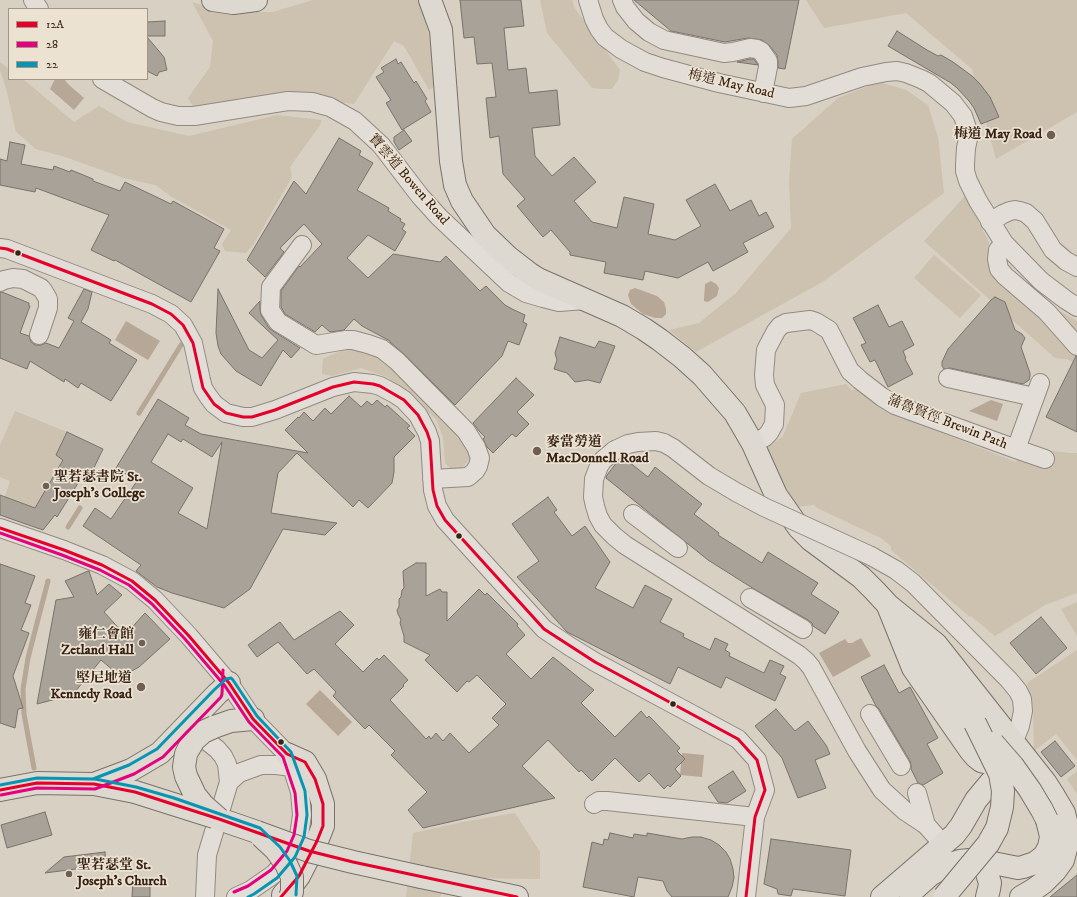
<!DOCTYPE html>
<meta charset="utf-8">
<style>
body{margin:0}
#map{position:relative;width:1077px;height:897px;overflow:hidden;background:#d8d0c3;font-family:"IM FELL DW Pica",serif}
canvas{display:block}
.legend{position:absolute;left:8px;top:8px;width:140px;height:72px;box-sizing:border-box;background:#ece2d2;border:1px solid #a49587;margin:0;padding:5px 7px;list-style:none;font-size:12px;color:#372216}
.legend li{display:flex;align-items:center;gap:8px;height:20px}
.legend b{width:20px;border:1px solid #a49587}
</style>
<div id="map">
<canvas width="1077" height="897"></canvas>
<ul class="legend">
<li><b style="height:5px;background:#e4002b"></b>12A</li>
<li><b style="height:5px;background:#e5007d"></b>28</li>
<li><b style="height:5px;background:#0895b2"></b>22</li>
</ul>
</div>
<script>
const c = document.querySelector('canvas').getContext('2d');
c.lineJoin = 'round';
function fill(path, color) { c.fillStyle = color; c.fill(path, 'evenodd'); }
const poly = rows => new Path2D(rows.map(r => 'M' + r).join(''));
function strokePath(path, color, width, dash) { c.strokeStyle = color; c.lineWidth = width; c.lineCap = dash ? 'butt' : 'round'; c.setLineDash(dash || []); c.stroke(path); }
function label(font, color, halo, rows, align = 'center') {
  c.font = font + ' "IM FELL DW Pica","Noto Serif TC",serif'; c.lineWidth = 3.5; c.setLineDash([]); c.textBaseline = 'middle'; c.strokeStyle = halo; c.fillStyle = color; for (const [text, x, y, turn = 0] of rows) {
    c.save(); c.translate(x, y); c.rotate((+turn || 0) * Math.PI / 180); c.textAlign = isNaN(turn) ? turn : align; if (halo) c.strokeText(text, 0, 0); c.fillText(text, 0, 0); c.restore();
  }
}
fill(poly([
 [313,0,418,0,420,2,429,36,437,85,429,90,404,46,394,41,354,104,280,95,194,108,188,98,210,67,213,41,192,2,221,12,273,12],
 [540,0,572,0,574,7,620,70,618,80,612,89,602,89,592,88,547,33],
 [806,0,1077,0,1077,112,996,159,972,69,906,13,824,28],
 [0,62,9,69,9,79,23,79,74,122,99,106,127,122,189,136,277,115,322,120,320,125,290,167,292,177,253,245,246,253,225,251,222,244,231,230,172,197,155,185,124,178,65,157,36,149,16,132,7,92,0,70],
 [879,82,906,90,928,105,938,137,944,193,824,281,696,352,669,330,699,323,736,293,791,228,789,182,792,139,838,98],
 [965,196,989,242,988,258,1069,345,1077,355,1077,367,1071,361,1067,359,1055,358,924,241],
 [934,255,981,295,960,318,914,278],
 [1053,307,1077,321,1077,336],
 [347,348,365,350,380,357,463,436,470,459,462,468,451,469,445,463,443,437,436,419,387,377,361,368,332,376,322,374,323,359],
 [846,384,852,390,857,389,914,422,1016,462,1029,447,1068,453,1077,453,1077,593,1045,605,995,636,971,616,970,617,891,550,891,546,881,538,817,508,814,505,797,507,763,451,783,436,801,393],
 [15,411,67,432,56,455,63,460,35,508,5,497,10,481,0,477,0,445],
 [1077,602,1077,636,1061,609],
 [1077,650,1077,760,1056,734,1034,751,1033,707,1027,683],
 [1077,771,1077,794,1067,779],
 [515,813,540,852,540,879,483,878,452,873,440,897,406,897,413,833,463,822]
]), '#cdc1af');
fill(poly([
 [55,79,64,79,69,85,84,98,74,110,50,89],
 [711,281,716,284,719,288,717,296,708,302,704,301,704,298,705,284],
 [635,288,657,296,664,302,666,309,666,314,662,318,655,318,643,314,631,304,628,295,630,290],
 [126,321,160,341,148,360,115,340],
 [991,400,1003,404,997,421,969,411],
 [861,638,871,656,833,677,819,653,845,639,848,643,852,643],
 [320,690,352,722,338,736,306,704],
 [682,753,704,755,702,777,680,775]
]), '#b6a796');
strokePath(poly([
 [139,413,181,345],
 [68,527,80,508],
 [34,768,24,714,23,689,28,658,48,581]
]), '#b6a796', 5);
const building = poly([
 [460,0,521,0,524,26,504,28,508,70,526,68,529,93,557,90,560,125,532,128,535,156,552,176,574,157,596,182,574,201,592,222,617,228,624,197,654,204,648,234,675,240,701,226,686,200,715,184,730,211,751,200,759,216,766,212,774,227,743,243,748,252,713,271,708,262,678,278,645,271,643,280,604,273,606,262,570,255,570,252,551,230,543,237,517,206,525,199,503,174,499,136,490,138,486,98,496,97,492,63,477,64,474,37,464,38,460,0],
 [634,0,799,0,785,69,778,68,778,61,777,55,769,45,762,40,748,38,725,42,671,31,634,0],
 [165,21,165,36,147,36,147,22,165,21],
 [897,31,927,50,938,56,941,55,953,62,972,76,980,84,990,97,999,117,981,124,974,108,969,101,957,88,951,83,888,46,897,31],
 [147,37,164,57,167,70,159,72,157,76,147,71,147,37],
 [396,59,398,64,401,62,414,83,416,81,427,99,425,101,431,112,402,130,386,103,391,100,376,77,384,72,381,68,396,59],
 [750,59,754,59,758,65,737,62,750,59],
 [404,130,412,141,399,150,394,142,394,137,404,130],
 [339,138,361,151,359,155,373,163,357,190,389,208,388,211,401,219,400,221,405,224,402,229,406,232,395,251,368,235,347,258,368,278,393,254,440,262,446,256,480,291,486,286,505,305,512,309,525,315,523,322,527,324,519,345,508,341,502,356,455,405,404,354,390,342,390,341,362,326,354,319,344,330,330,332,322,325,315,332,285,314,281,307,281,291,299,266,300,267,322,244,304,224,280,248,284,252,265,277,247,260,294,181,306,194,339,138],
 [10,142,25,145,21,164,53,170,54,166,70,172,71,170,93,179,93,181,120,191,125,182,171,204,173,201,224,229,214,248,220,251,191,302,115,260,114,261,91,250,109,215,36,188,35,192,0,185,0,159,7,161,10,142],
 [84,289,92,292,88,309,81,322,111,340,109,343,137,360,111,401,81,383,78,388,65,379,64,382,30,361,27,369,0,358,0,292,2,292,29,303,29,306,30,306,20,333,29,336,31,342,35,345,41,345,46,343,59,348,74,321,68,318,84,289],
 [218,289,249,350,262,358,278,340,249,313,260,301,260,310,261,315,269,328,273,331,300,348,291,358,283,350,261,386,236,371,221,354,218,346,216,333,218,289],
 [995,297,1005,302,1015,330,1022,334,1025,338,1021,347,1030,373,1030,376,1029,380,1023,384,950,368,944,369,942,366,942,362,948,349,991,300,995,297],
 [878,305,889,327,902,321,914,345,903,351,906,358,905,359,913,374,888,387,875,360,870,362,861,345,866,343,853,318,878,305],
 [560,337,595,348,599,341,615,346,600,383,588,380,575,382,567,373,554,369,557,360,555,353,560,337],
 [1076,356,1077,356,1077,432,1046,417,1076,356],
 [516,378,534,395,517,412,529,424,516,437,512,434,493,453,487,447,483,439,485,437,479,431,473,423,516,378],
 [349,396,361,407,367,401,372,405,377,400,385,407,387,405,410,426,407,428,415,436,394,457,394,472,392,483,368,508,359,500,353,507,297,453,278,473,271,513,337,523,325,535,283,529,250,589,224,608,172,593,157,587,136,571,141,565,83,526,95,508,111,519,137,481,116,468,158,399,189,418,185,425,201,434,308,453,285,430,298,417,299,418,304,412,313,421,325,408,331,414,349,396],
 [168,434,181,442,183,439,212,457,222,442,207,529,178,513,193,488,151,462,168,434],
 [67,432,103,449,91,474,85,472,57,517,55,515,43,530,0,515,0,495,35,508,63,460,56,455,67,432],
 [624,458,648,477,655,467,702,504,694,514,719,533,718,535,762,563,768,552,818,583,811,594,839,612,825,634,813,626,812,623,808,620,754,589,708,560,606,478,607,475,617,462,624,458],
 [548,497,557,510,554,512,572,536,585,526,610,562,595,588,633,608,645,585,672,599,660,622,684,634,683,637,710,650,715,638,728,644,725,650,730,653,729,656,764,673,770,660,784,666,780,674,786,677,775,701,726,677,721,688,678,667,670,684,567,632,517,577,539,561,512,524,548,497],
 [416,563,426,563,426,596,440,589,442,592,447,592,447,621,479,589,485,595,487,593,518,624,517,626,525,635,506,654,531,679,553,657,594,690,581,703,615,737,641,711,647,718,649,716,680,748,677,751,685,759,675,769,681,776,670,787,668,785,664,789,649,773,639,782,615,758,592,781,581,770,579,772,548,740,522,766,555,798,423,828,408,810,427,792,391,755,395,751,369,725,365,729,333,696,336,692,314,669,307,674,278,642,257,657,248,645,280,622,294,640,340,611,354,625,335,644,363,672,377,658,379,660,384,655,408,680,403,685,404,686,390,700,426,739,429,736,431,739,436,733,443,741,450,733,469,753,499,725,492,718,506,704,477,675,469,682,467,681,457,692,425,660,430,655,404,642,404,636,400,623,401,620,398,614,397,610,399,607,399,599,401,597,402,590,404,588,403,571,416,563],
 [0,564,35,576,25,603,31,605,21,630,29,633,13,676,23,708,18,709,15,728,0,723,0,564],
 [89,571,97,595,109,584,122,595,104,612,125,635,145,613,170,639,139,667,121,677,101,660,70,698,60,698,37,704,56,600,74,597,65,581,88,571,89,571],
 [1041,617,1067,648,1036,674,1010,643,1041,617],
 [884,665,899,693,910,687,938,738,927,744,943,773,923,785,918,783,911,769,911,765,910,761,879,709,876,706,861,677,884,665],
 [776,709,795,731,808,721,826,745,830,754,815,760,826,788,798,798,782,758,755,726,776,709],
 [1055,741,1075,766,1061,777,1041,752,1055,741],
 [733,771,746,791,727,803,718,802,708,787,733,771],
 [45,812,52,835,7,848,1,825,45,812],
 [610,833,633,838,634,834,647,836,647,833,682,839,692,837,701,837,711,840,719,845,726,852,730,859,733,869,734,878,732,887,728,897,672,897,667,891,663,881,638,877,634,897,583,887,592,842,603,845,604,839,608,840,610,833],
 [771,839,851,850,845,896,793,889,791,896,778,894,777,889,764,884,771,839],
 [105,852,106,865,45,873,64,857,105,852],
 [1077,875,1077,897,1050,897,1077,875],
 [133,882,150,882,150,897,132,897,133,882]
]);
fill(building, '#a9a299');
strokePath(building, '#79726a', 1);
const minor = poly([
 [33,0,39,9],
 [588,0,594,19,599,29,605,37,621,49,645,62,663,68,719,83,789,98,806,96,862,77,886,72,897,71,906,73,921,79,929,83,953,103,963,116,968,131,968,139,966,148,965,164,965,171,968,181,978,201,1004,243,1041,281,1066,300,1077,307],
 [622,0,625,7,636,21,649,32,664,40,724,53,733,52,750,48,757,49,761,51,768,61,768,67,763,93],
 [102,79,152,108,161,112,178,116,194,116,288,101,312,102,330,107,355,121,381,145,420,196,439,217,509,283,526,293,543,298,559,302,585,300],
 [990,222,1003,214,1010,211,1015,210,1020,211,1026,213,1035,221,1053,250,1066,261,1077,267],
 [1004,243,998,250,997,259,999,269,1005,276,1047,312,1077,346],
 [302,245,271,287,270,310,278,322,316,345,346,340,353,340,368,344,382,349,397,361,466,431,476,447,480,458,478,466,475,471,468,477,432,479],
 [0,248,7,249,152,304,171,314,183,325,193,343,201,380,203,388,208,396,214,404,226,413,243,417,252,417,275,410,333,387,354,382,373,384,380,386,395,394,404,400,418,415,427,432,430,441,433,490,437,506,445,520,544,629,569,646,595,662,738,739,757,760,765,790,755,817,746,897],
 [0,282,4,280,13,278,23,279,41,288,44,292,48,299,48,308,39,335],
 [948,378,1034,397],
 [753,444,765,437,769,433,774,424,775,405,765,385,764,375,766,350,769,344,776,331,780,326,786,323,810,320,816,322,829,330,850,371,860,380,882,397,895,405,1016,449,1045,459],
 [1016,449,1040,383],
 [615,450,603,460,599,466,594,479,593,497,595,506,598,516,603,525,614,536,625,545,799,655,806,661,811,667,857,751,882,790,905,811,926,825,943,844],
 [633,514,678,548],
 [0,528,64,550,102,565,132,581,155,600,189,636,229,683,253,719,287,754,292,767,300,792,302,815,299,836,291,854,274,874,251,890,236,897],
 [871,556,896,570,913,583,1009,680,1018,691,1022,699,1023,711,1020,726,1013,743],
 [750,598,803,629],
 [870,714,901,766],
 [186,733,194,735,208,742,217,749,223,756,227,764,229,782,207,855,205,897],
 [229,782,239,773,261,765,276,765,292,767],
 [917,793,926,825],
 [594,804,599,801,607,801,755,817]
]);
const major = poly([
 [213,0,233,3,256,0],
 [430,0,441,30,451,161,455,185,462,201,485,235,508,257,530,274,538,279,622,316,644,329,660,340,682,357,702,375,735,413,753,444,776,495,799,528,811,540,861,577,875,591,888,605,936,644,1045,782,1054,796,1064,813,1066,821,1068,837,1067,845,1063,860,1055,871,1043,883,1033,890,1021,897],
 [888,606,913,668,970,750,976,757,981,761,985,762,990,761,996,759,1006,750],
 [915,641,975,723],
 [214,727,231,721,253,719],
 [94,784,131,770,160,753,217,694,229,683],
 [0,790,37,783,94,784,135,792],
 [219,819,257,832],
 [975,860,981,865,986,870,990,883,989,889,987,897],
 [421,877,517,897],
 [910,893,930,875,947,865,960,861,969,860,988,862,1018,868,1023,867,1035,863,1044,856,1049,847,1051,837,1050,832,1047,820],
 [283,895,293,884,299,876,317,841,323,826,323,804,315,779,305,762,287,754],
 [882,897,954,835,961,826,976,800,991,782,1004,773,1017,769]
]);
strokePath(minor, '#918a80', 20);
strokePath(major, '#79726a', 24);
strokePath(minor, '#e2ded7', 18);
strokePath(major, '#ddd8d0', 22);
const minorBridge = poly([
 [615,450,628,444,638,442,656,441,664,443,673,448,709,476,736,492,764,507,871,556]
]);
const majorBridge = poly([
 [214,727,203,732,194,740,188,750,186,754,184,767,186,776,195,795,203,805,219,819],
 [993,743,1013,766,1030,790,1042,810,1047,820],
 [135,792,214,817],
 [257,832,309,851,353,862,421,877],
 [261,836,276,850,286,864,292,877,292,892,290,897],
 [944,897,988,844,997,828,1002,807,1003,791,1000,774,975,723]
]);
strokePath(minorBridge, '#918a80', 20, []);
strokePath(majorBridge, '#79726a', 24, []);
strokePath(minorBridge, '#e2ded7', 18);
strokePath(majorBridge, '#ddd8d0', 22);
strokePath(poly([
 [0,248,7,249,152,304,171,314,183,325,193,343,203,388,214,404,226,413,243,417,252,417,275,410,333,387,354,382,373,384,380,386,404,400,418,415,427,432,430,441,433,490,437,506,445,520,544,629,595,662,738,739,757,760,765,790,755,817,746,897],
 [0,528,64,550,102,565,132,581,155,600,189,636,229,683,253,719,287,754,305,762,315,779,323,804,323,826,317,841,299,876,281,897],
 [0,790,37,783,94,784,135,792,219,819,309,851,353,862,517,897]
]), '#e4002b', 3);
strokePath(poly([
 [0,533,62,555,100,570,129,585,152,604,185,639,225,686,249,722,283,757,295,793,297,815,294,835,287,851,271,870,248,886,234,892],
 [1,795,37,788,95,789,134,774,163,757,221,697,222,694,223,670]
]), '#e5007d', 3);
strokePath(poly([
 [85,779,95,779,136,787,174,798,260,828,280,847,290,861,297,876,296,895],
 [0,785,37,778,93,779,129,765,157,749,214,690,226,679,231,678,233,680,257,716,291,752,305,791,307,815,304,837,295,857,277,878,254,894,248,897]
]), '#0895b2', 3);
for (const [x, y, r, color] of [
 [1051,135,5,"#6f5f53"],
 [18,253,3.5,"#372216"],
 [537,451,5,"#6f5f53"],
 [46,486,4,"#6f5f53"],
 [459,536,3.5,"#372216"],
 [142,643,4,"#6f5f53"],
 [141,687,5,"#6f5f53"],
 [673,704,3.5,"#372216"],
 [281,742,3.5,"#372216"],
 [69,874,4,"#6f5f53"]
]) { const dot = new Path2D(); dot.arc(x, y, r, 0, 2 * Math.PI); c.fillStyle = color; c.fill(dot); strokePath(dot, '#ece2d2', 1.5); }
label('14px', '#372216', '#ece2d2', [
 ["梅道 May Road",731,85,13],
 ["寶雲道 Bowen Road",408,180,49],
 ["蒲魯賢徑 Brewin Path",947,423,21]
]);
label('bold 14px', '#372216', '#ece2d2', [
 ["梅道 May Road",1042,135],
 ["麥當勞道",546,443,"left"],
 ["MacDonnell Road",546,459,"left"],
 ["聖若瑟書院 St.",54,478,"left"],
 ["Joseph's College",54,494,"left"],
 ["雍仁會館",134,635],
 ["Zetland Hall",134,651],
 ["堅尼地道",132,679],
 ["Kennedy Road",132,695],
 ["聖若瑟堂 St.",77,866,"left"],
 ["Joseph's Church",77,882,"left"]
], 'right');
</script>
